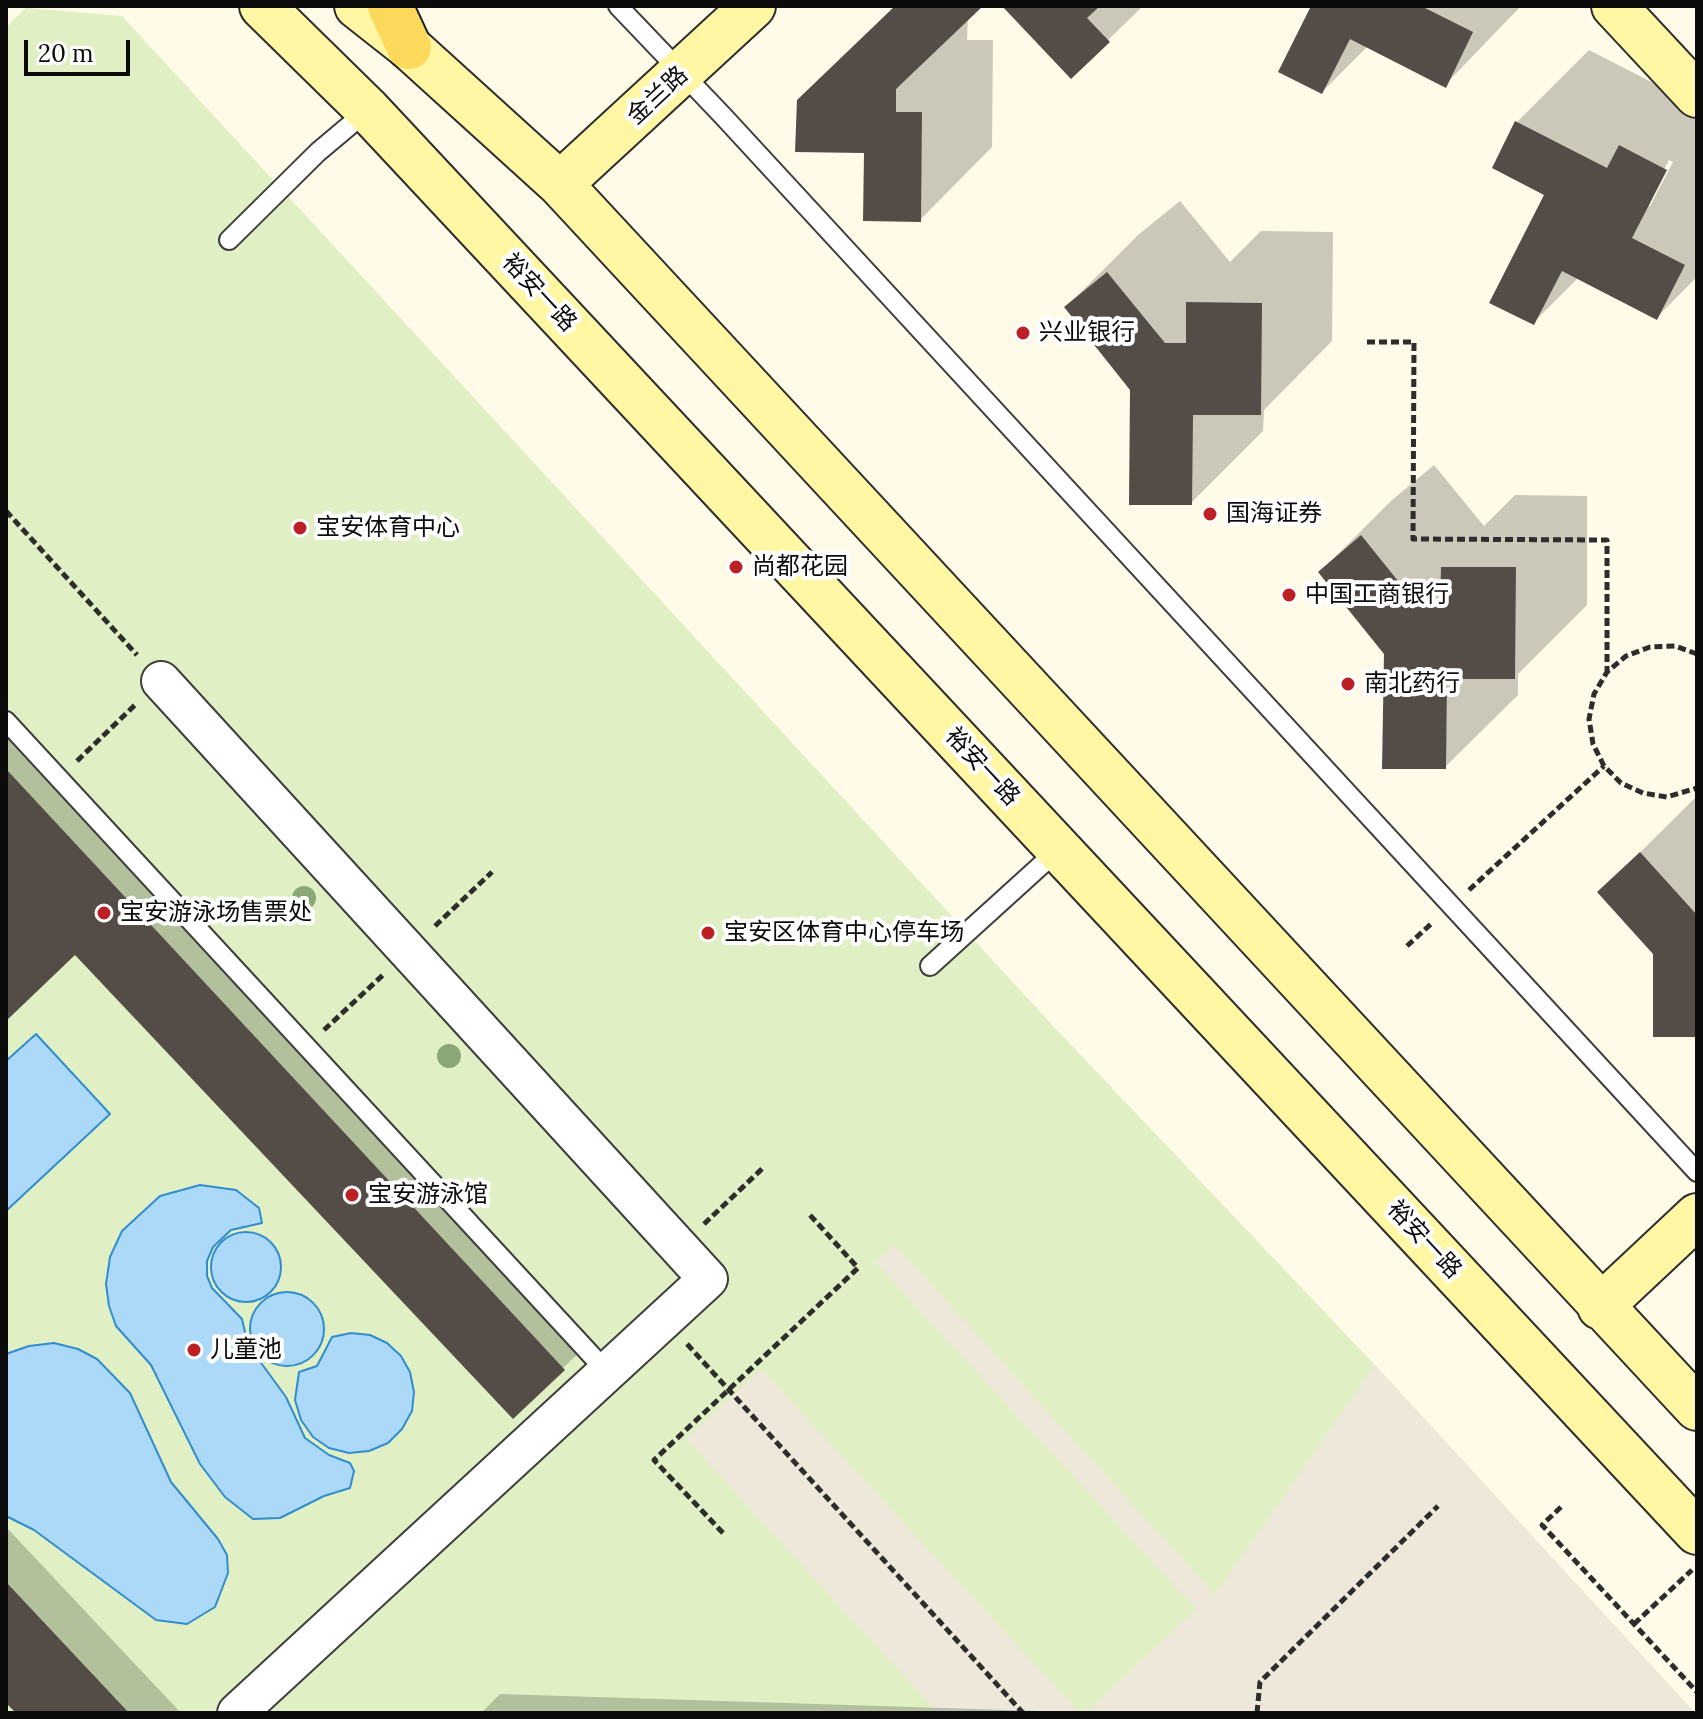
<!DOCTYPE html>
<meta charset="utf-8">
<style>
body{margin:0}
#map{position:relative;width:1703px;height:1719px;overflow:hidden;background:#fffbe8;font-family:Lora,serif}
canvas{display:block}
.frame{position:absolute;inset:0;border:8px solid #0b0b0b;pointer-events:none}
.scale{position:absolute;left:24px;top:40px;width:106px;height:36px;box-sizing:border-box;border:4px solid #0b0b0b;border-top:0;padding-left:10px;font-size:24px;line-height:28px;white-space:nowrap;color:#0b0b0b;-webkit-text-stroke:6px #fff;paint-order:stroke}
</style>
<div id="map">
<canvas width="1703" height="1719"></canvas>
<div class="frame"></div>
<div class="scale">20 m</div>
</div>
<script>
const c = document.querySelector('canvas').getContext('2d');
c.lineJoin = 'round';
function fill(path, color) { c.fillStyle = color; c.fill(path, 'evenodd'); }
const poly = rows => new Path2D(rows.map(r => 'M' + r).join(''));
function strokePath(path, color, width, dash) { c.strokeStyle = color; c.lineWidth = width; c.lineCap = dash ? 'butt' : 'round'; c.setLineDash(dash || []); c.stroke(path); }
function label(font, color, halo, rows, align = 'center') {
  c.font = font + ' Lora,"Noto Sans SC",serif'; c.lineWidth = 8; c.setLineDash([]); c.textBaseline = 'middle'; c.strokeStyle = halo; c.fillStyle = color; for (const [text, x, y, turn = 0] of rows) {
    c.save(); c.translate(x, y); c.rotate((+turn || 0) * Math.PI / 180); c.textAlign = isNaN(turn) ? turn : align; if (halo) c.strokeText(text, 0, 0); c.fillText(text, 0, 0); c.restore();
  }
}
fill(poly([
 [26,8,122,16,1056,1029,1375,1365,1695,1713,6,1713,6,27]
]), '#e0f0c4');
fill(poly([
 [895,1245,1215,1595,1375,1365,1695,1713,1086,1713,1196,1609,875,1262],
 [761,1369,1080,1713,938,1713,686,1439]
]), '#ede8d9');
const water = poly([
 [36,1034,110,1114,6,1211,6,1061,36,1034],
 [200,1185,236,1190,259,1208,262,1223,231,1230,213,1247,207,1261,207,1276,212,1288,242,1319,248,1345,286,1397,305,1438,329,1455,350,1463,354,1471,350,1488,324,1496,280,1518,253,1519,225,1497,200,1464,151,1365,116,1326,109,1306,106,1284,110,1257,122,1231,160,1196,200,1185],
 '211 1267a35 35 0 1 1 70 0a35 35 0 1 1-70 0Z',
 '250 1329a37 37 0 1 1 74 0a37 37 0 1 1-74 0Z',
 [351,1333,370,1335,387,1343,401,1356,410,1372,414,1392,412,1411,402,1429,388,1443,369,1451,349,1453,329,1448,313,1437,301,1420,295,1400,299,1372,317,1366,332,1337,351,1333],
 [54,1343,78,1349,97,1359,130,1393,171,1482,218,1539,227,1555,228,1573,215,1607,187,1624,156,1620,34,1530,6,1516,6,1354,29,1346,54,1343]
]);
fill(water, '#acd9f7');
strokePath(water, '#318dd0', 2);
fill(poly([
 [895,6,980,6,968,17,967,40,993,40,992,147,920,220,866,151,799,101],
 [1005,6,1143,6,1071,76],
 [1313,6,1521,6,1445,85,1368,46,1322,92],
 [1589,50,1673,93,1697,76,1697,277,1657,317,1579,277,1533,323,1547,194,1517,122],
 [1669,160,1673,162,1650,206,1646,206],
 [1180,201,1230,262,1261,231,1333,232,1332,341,1264,410,1263,431,1191,503,1132,389,1066,307,1138,235],
 [1434,465,1484,526,1515,495,1587,496,1587,605,1518,674,1518,695,1445,767,1386,653,1320,572,1392,500],
 [6,714,590,1342,513,1416,76,952,6,1018],
 [1697,796,1697,1035,1655,953,1600,892],
 [6,1527,181,1713,18,1713,6,1700],
 [500,1694,1102,1713,481,1713]
]), '#0003');
fill(poly([
 [895,6,983,6,896,89,896,112,922,112,921,222,863,221,864,153,795,152,797,100],
 [1002,6,1100,6,1087,18,1110,42,1071,79],
 [1311,6,1421,6,1473,32,1446,88,1350,39,1322,94,1278,72],
 [1515,121,1607,168,1619,145,1667,170,1632,238,1685,265,1657,320,1562,271,1534,325,1489,303,1544,195,1492,168],
 [1107,272,1165,343,1186,343,1186,302,1262,303,1261,415,1193,415,1192,505,1129,505,1130,390,1064,307],
 [1361,535,1419,607,1440,607,1441,567,1516,567,1515,679,1447,679,1446,769,1382,769,1384,654,1318,572],
 [6,769,565,1370,513,1419,75,955,6,1021],
 [1640,852,1697,915,1697,1037,1653,1037,1653,954,1597,892],
 [6,1582,129,1713,16,1713,6,1703]
]), '#534c47');
const lane = poly([
 [618,6,723,116,1697,1172],
 [229,240,318,152,368,110],
 [6,721,607,1372],
 [930,966,1059,849]
]);
const street = poly([
 [161,681,708,1279,237,1713]
]);
const secondary = poly([
 [262,6,368,110,1697,1532],
 [357,6,409,47,560,184,1697,1408],
 [1614,6,1697,95],
 [560,184,753,6],
 [1600,1307,1697,1216]
]);
const primary = poly([
 [390,6,409,47]
]);
strokePath(lane, '#3e3e3e', 22);
strokePath(street, '#3e3e3e', 42);
strokePath(secondary, '#2d2d2d', 48);
strokePath(primary, '#1c1c1c', 48);
strokePath(poly([
 [1367,342,1414,342,1413,539,1607,540,1607,672],
 [6,511,137,655],
 [1697,654,1675,646,1650,647,1626,656,1607,672,1594,694,1589,719,1593,744,1604,766,1621,783,1643,793,1667,797,1697,788],
 [77,761,136,704],
 [1469,890,1604,766],
 [435,926,492,872],
 [1407,946,1432,923],
 [324,1030,384,974],
 [704,1224,764,1167],
 [687,1344,1023,1713],
 [1561,1507,1542,1525,1697,1692],
 [723,1533,654,1460,858,1268,810,1215],
 [1634,1624,1692,1570],
 [1257,1713,1260,1682,1438,1506]
]), '#2d2d2d', 5, [8, 4]);
strokePath(lane, '#fff', 18);
strokePath(street, '#fff', 38);
strokePath(secondary, '#fff7a3', 44);
strokePath(primary, '#fcd95b', 44);
c.fillStyle = '#89a777';
for (const [x, y] of [
 [304,898],
 [449,1056]
]) { c.beginPath(); c.arc(x, y, 12, 0, 2 * Math.PI); c.fill(); }
for (const [x, y, r, color] of [
 [1023,333,8,"#bd2024"],
 [1210,514,8,"#bd2024"],
 [300,528,8,"#bd2024"],
 [736,567,8,"#bd2024"],
 [1289,595,8,"#bd2024"],
 [1348,684,8,"#bd2024"],
 [104,913,8,"#bd2024"],
 [708,933,8,"#bd2024"],
 [352,1195,8,"#bd2024"],
 [194,1350,8,"#bd2024"]
]) { const dot = new Path2D(); dot.arc(x, y, r, 0, 2 * Math.PI); c.fillStyle = color; c.fill(dot); strokePath(dot, '#fff', 3); }
label('24px', '#0b0b0b', '#fff', [
 ["金兰路",658,96,-43],
 ["裕安一路",539,293,47],
 ["裕安一路",982,767,47],
 ["裕安一路",1424,1240,47]
]);
label('24px', '#0b0b0b', '#fff', [
 ["兴业银行",1039,333],
 ["国海证券",1226,514],
 ["宝安体育中心",316,528],
 ["尚都花园",752,567],
 ["中国工商银行",1305,595],
 ["南北药行",1364,684],
 ["宝安游泳场售票处",120,913],
 ["宝安区体育中心停车场",724,933],
 ["宝安游泳馆",368,1195],
 ["儿童池",210,1350]
], 'left');
</script>
